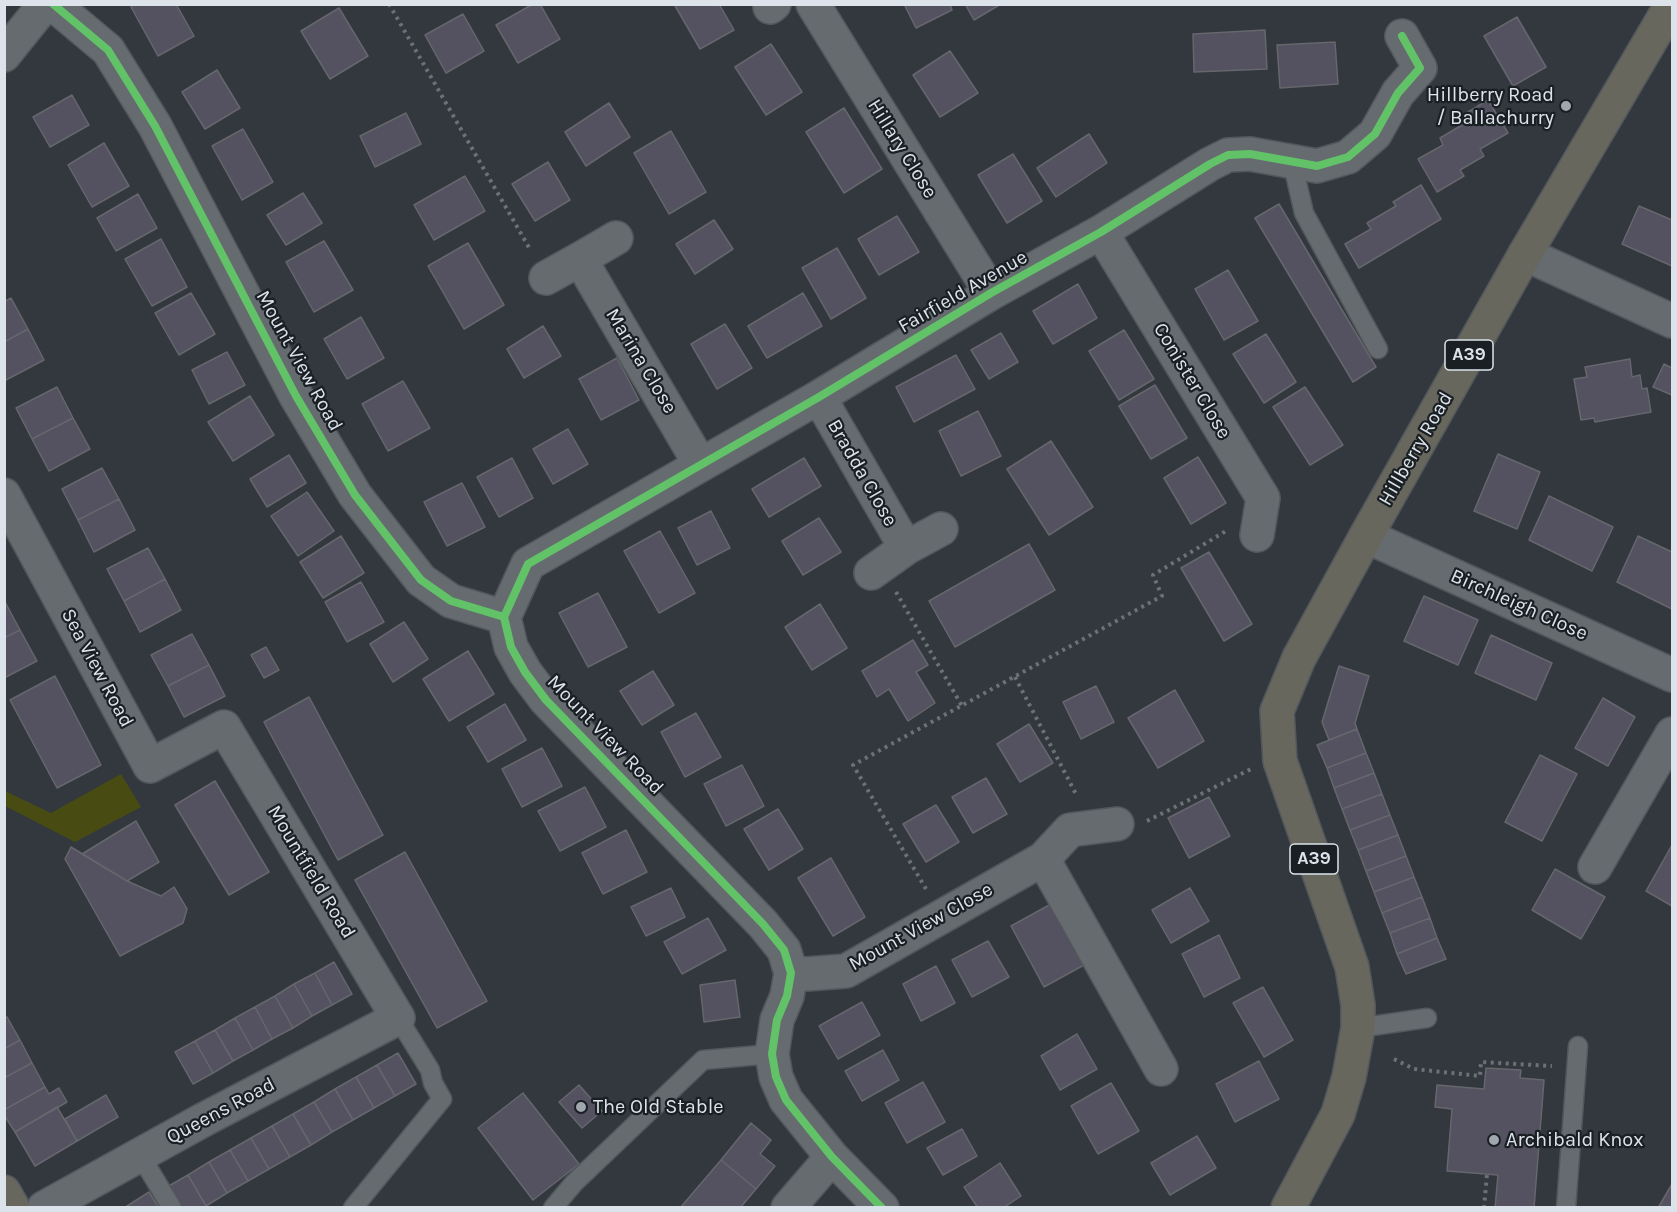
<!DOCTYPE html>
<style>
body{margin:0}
#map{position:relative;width:1677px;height:1212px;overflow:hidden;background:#32383e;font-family:Karla,sans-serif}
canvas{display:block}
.frame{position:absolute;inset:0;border:6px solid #dce3ea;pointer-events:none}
</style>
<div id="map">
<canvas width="1677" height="1212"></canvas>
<div class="frame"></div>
</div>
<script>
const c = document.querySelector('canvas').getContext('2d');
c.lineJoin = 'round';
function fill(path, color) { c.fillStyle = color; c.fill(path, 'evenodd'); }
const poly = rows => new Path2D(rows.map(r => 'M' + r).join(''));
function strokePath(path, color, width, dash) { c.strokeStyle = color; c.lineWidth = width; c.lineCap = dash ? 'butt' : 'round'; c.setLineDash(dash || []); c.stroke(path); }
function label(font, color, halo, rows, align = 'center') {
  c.font = font + ' Karla,sans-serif'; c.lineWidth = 4.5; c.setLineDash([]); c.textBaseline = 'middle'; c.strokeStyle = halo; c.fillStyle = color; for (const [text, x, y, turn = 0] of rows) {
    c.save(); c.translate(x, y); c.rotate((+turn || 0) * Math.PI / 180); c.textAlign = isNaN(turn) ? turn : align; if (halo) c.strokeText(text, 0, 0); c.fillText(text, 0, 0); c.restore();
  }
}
fill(poly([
 [121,774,141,807,75,842,5,806,5,791,51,813]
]), '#484c13');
const building = poly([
 [135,4,176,4,194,36,158,56,131,7,135,4],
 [533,4,540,4,560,39,518,63,496,25,533,4],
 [674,4,719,4,734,30,700,49,674,4],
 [904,4,950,4,952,10,916,28,904,4],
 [965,4,1001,4,974,20,965,4],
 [339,8,368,56,330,79,301,31,339,8],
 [463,14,484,51,446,73,425,35,463,14],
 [1517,17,1546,67,1513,86,1484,36,1517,17],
 [1265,30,1267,69,1194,72,1193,34,1265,30],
 [1335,42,1338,84,1280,88,1277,45,1335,42],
 [771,44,802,92,766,115,735,67,771,44],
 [950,51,978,93,940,117,913,75,950,51],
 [217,70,240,108,205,129,182,92,217,70],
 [72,95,89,125,50,147,33,117,72,95],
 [1488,100,1508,133,1480,149,1484,156,1460,170,1464,176,1437,192,1418,159,1443,145,1440,138,1462,125,1458,118,1488,100],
 [609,103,630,137,586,166,565,132,609,103],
 [844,108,882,169,844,193,806,132,844,108],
 [406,113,421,144,375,167,360,136,406,113],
 [243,129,273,182,242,200,212,146,243,129],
 [671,131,706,192,669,214,634,153,671,131],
 [1089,134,1107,163,1056,197,1037,168,1089,134],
 [104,143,129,186,92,207,68,165,104,143],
 [1013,154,1042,201,1007,223,978,175,1013,154],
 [548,162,570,200,535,221,512,184,548,162],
 [465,176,485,211,434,240,414,205,465,176],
 [1421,185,1441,219,1359,268,1345,244,1371,229,1367,223,1396,206,1393,202,1421,185],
 [303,193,322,223,286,245,267,215,303,193],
 [138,194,157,228,116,251,97,218,138,194],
 [1279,204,1376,367,1353,382,1255,218,1279,204],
 [1639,206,1672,220,1672,266,1622,244,1639,206],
 [897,216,919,252,879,275,858,239,897,216],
 [714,220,733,249,695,274,676,244,714,220],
 [161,239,187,287,152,306,125,259,161,239],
 [324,241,353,290,314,312,286,262,324,241],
 [468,243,504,305,464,329,428,266,468,243],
 [837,248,866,298,831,319,802,268,837,248],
 [1228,270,1258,321,1224,340,1195,289,1228,270],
 [1078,284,1097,318,1053,344,1033,311,1078,284],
 [191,293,215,334,179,355,155,313,191,293],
 [803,293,822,326,767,358,748,326,803,293],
 [11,298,28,329,4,342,4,302,11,298],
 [361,317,384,358,347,379,324,339,361,317],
 [725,324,752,368,717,389,691,344,725,324],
 [543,326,561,356,524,378,507,349,543,326],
 [28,329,44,360,4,381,4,342,28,329],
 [1124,330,1154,379,1119,400,1089,351,1124,330],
 [1001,333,1018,362,989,379,971,350,1001,333],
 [1266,334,1296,382,1264,403,1233,354,1266,334],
 [227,352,245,385,209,404,192,370,227,352],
 [956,355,975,389,914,422,896,387,956,355],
 [617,358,639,400,601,420,579,379,617,358],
 [1630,359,1632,377,1640,375,1642,389,1647,388,1651,412,1595,422,1594,418,1581,420,1574,379,1587,377,1585,367,1630,359],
 [1664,364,1672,368,1672,395,1653,387,1664,364],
 [403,381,430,428,388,451,362,404,403,381],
 [1155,385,1187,438,1151,459,1119,406,1155,385],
 [57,387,73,418,32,439,16,408,57,387],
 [1305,387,1343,445,1310,465,1273,407,1305,387],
 [250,396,274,435,233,461,208,422,250,396],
 [978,411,1001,456,961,476,939,431,978,411],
 [73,418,90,449,49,471,32,439,73,418],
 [568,429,588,464,553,484,533,449,568,429],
 [1051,441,1093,507,1049,535,1007,469,1051,441],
 [1498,454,1540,472,1517,529,1474,511,1498,454],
 [289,455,306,483,267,507,250,479,289,455],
 [1198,457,1226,503,1191,524,1164,478,1198,457],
 [512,458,533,498,499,517,477,477,512,458],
 [804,458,821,486,769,517,752,489,804,458],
 [102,468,119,499,78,520,62,489,102,468],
 [462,483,485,527,447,546,424,502,462,483],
 [307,492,334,531,298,556,271,516,307,492],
 [1549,496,1613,527,1592,571,1529,540,1549,496],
 [119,499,135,530,94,552,78,520,119,499],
 [711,511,730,548,697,565,678,528,711,511],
 [819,518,841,552,803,575,782,541,819,518],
 [660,531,695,593,659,613,624,551,660,531],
 [341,536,364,573,323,598,300,562,341,536],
 [1638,536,1672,552,1672,609,1617,582,1638,536],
 [1029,544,1055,590,955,647,929,601,1029,544],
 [148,548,165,579,124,601,107,569,148,548],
 [1209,552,1252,624,1224,641,1181,568,1209,552],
 [165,579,181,610,140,632,124,601,165,579],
 [361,582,384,622,347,642,325,602,361,582],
 [598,593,627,647,588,667,559,613,598,593],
 [1424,596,1478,620,1458,665,1404,641,1424,596],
 [4,600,20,630,4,638,4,600],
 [820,604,847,648,812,670,785,627,820,604],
 [404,622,428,659,393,682,370,644,404,622],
 [20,630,37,661,4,678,4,638,20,630],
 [192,634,209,665,168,686,151,655,192,634],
 [1491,635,1552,663,1536,700,1475,673,1491,635],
 [913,640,928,665,916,672,935,703,908,721,889,689,877,697,862,671,913,640],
 [266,647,279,670,264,678,251,655,266,647],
 [468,651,494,694,449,721,423,679,468,651],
 [209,665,225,696,184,717,168,686,209,665],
 [1339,666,1369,676,1355,723,1357,729,1329,740,1322,722,1339,666],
 [653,671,674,705,642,725,620,691,653,671],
 [55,676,101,765,57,788,10,700,55,676],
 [1096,686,1114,722,1081,739,1063,702,1096,686],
 [1175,690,1204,741,1158,768,1128,718,1175,690],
 [309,697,383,835,338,860,264,722,309,697],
 [1603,698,1635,717,1608,766,1575,748,1603,698],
 [505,704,526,740,488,762,467,727,505,704],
 [696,713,721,757,685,777,661,732,696,713],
 [1029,724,1053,763,1020,782,997,744,1029,724],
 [1357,729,1366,753,1327,768,1317,745,1357,729],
 [542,748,562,786,522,807,502,769,542,748],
 [1366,753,1374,773,1334,788,1327,768,1366,753],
 [1540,755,1577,774,1542,841,1505,822,1540,755],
 [742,765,764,806,726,826,704,784,742,765],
 [1374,773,1382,794,1342,809,1334,788,1374,773],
 [986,778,1007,814,973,833,952,797,986,778],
 [215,781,269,872,229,895,175,805,215,781],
 [585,787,606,827,560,851,538,811,585,787],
 [1382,794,1390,815,1350,830,1342,809,1382,794],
 [1209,797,1230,836,1189,858,1168,818,1209,797],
 [936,805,959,842,926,862,903,824,936,805],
 [778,809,803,849,769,870,744,829,778,809],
 [1390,815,1398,835,1358,850,1350,830,1390,815],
 [136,821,159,862,127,881,82,854,136,821],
 [626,830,647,872,603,894,582,853,626,830],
 [1398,835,1406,856,1366,871,1358,850,1398,835],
 [1672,845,1672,906,1646,891,1672,845],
 [71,847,127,881,161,896,174,887,187,909,183,923,120,956,65,859,71,847],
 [405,852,487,1001,437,1028,355,880,405,852],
 [1406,856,1414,877,1374,892,1366,871,1406,856],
 [831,858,865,917,833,936,798,878,831,858],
 [1555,869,1605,897,1581,939,1532,910,1555,869],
 [1414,877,1422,897,1382,913,1374,892,1414,877],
 [671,888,685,917,646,936,631,907,671,888],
 [1190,888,1209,921,1171,943,1152,910,1190,888],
 [1422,897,1430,918,1390,933,1382,913,1422,897],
 [1051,904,1084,965,1044,987,1011,926,1051,904],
 [708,918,726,950,682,974,664,942,708,918],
 [1430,918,1437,938,1397,954,1390,933,1430,918],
 [1219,935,1240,978,1204,997,1182,954,1219,935],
 [1437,938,1446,959,1406,974,1397,954,1437,938],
 [988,941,1009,977,972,997,952,960,988,941],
 [334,962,352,994,332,1005,315,973,334,962],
 [936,966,955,1003,921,1021,903,984,936,966],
 [315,973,332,1005,312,1016,294,984,315,973],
 [735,980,740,1017,704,1022,700,985,735,980],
 [294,984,312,1016,293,1028,275,996,294,984],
 [1263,987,1293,1040,1264,1057,1233,1003,1263,987],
 [275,996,293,1028,272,1039,255,1007,275,996],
 [862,1002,880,1035,838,1059,819,1026,862,1002],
 [255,1007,272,1039,253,1050,235,1018,255,1007],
 [7,1017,20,1040,4,1049,4,1018,7,1017],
 [235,1018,253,1050,233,1061,215,1030,235,1018],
 [215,1030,233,1061,213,1073,195,1041,215,1030],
 [1077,1034,1097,1069,1060,1090,1041,1056,1077,1034],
 [20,1040,32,1063,4,1078,4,1049,20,1040],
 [195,1041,213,1073,193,1084,175,1052,195,1041],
 [883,1050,899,1080,862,1101,845,1071,883,1050],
 [398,1053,416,1084,395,1096,377,1065,398,1053],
 [1259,1061,1279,1099,1235,1122,1216,1084,1259,1061],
 [32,1063,45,1087,4,1110,4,1078,32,1063],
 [377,1065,395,1096,374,1108,356,1077,377,1065],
 [1486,1068,1521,1070,1520,1078,1544,1080,1534,1208,1495,1208,1498,1175,1447,1171,1452,1109,1435,1107,1437,1085,1484,1089,1486,1068],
 [356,1077,374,1108,353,1120,335,1089,356,1077],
 [923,1082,945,1122,907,1143,885,1103,923,1082],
 [1111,1083,1139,1131,1098,1154,1071,1106,1111,1083],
 [579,1085,602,1111,582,1128,559,1102,579,1085],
 [45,1087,49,1094,59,1088,67,1102,15,1132,4,1115,4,1110,45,1087],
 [335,1089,353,1120,332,1132,314,1102,335,1089],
 [523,1093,579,1164,533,1200,478,1128,523,1093],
 [106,1095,118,1117,77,1141,65,1119,106,1095],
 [314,1102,332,1132,311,1145,293,1114,314,1102],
 [57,1107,77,1141,35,1166,15,1132,57,1107],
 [293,1114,311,1145,290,1157,272,1126,293,1114],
 [751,1123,771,1140,760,1154,775,1166,756,1189,721,1160,751,1123],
 [272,1126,290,1157,269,1169,251,1138,272,1126],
 [962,1129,977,1156,943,1175,927,1148,962,1129],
 [1197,1136,1216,1168,1170,1195,1151,1163,1197,1136],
 [251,1138,269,1169,248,1181,230,1150,251,1138],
 [230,1150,248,1181,227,1193,209,1162,230,1150],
 [721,1160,756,1189,740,1208,680,1208,721,1160],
 [209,1162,227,1193,206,1206,188,1175,209,1162],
 [1000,1163,1021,1196,1003,1208,978,1208,964,1187,1000,1163],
 [188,1175,206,1206,203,1208,179,1208,167,1187,188,1175],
 [1672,1184,1672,1208,1658,1208,1672,1184],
 [149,1192,159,1208,124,1208,149,1192]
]);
fill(building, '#545160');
strokePath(building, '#65676d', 1.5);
const lane = poly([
 [1292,161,1304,213,1378,349],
 [1358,1028,1427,1018],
 [140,1155,172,1208],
 [353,1208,442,1099,433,1083,430,1070,398,1018],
 [553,1208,574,1183,703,1060,772,1054],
 [1566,1208,1578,1046]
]);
const street = poly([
 [53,4,108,50,155,126,296,396,355,495,421,580,451,601,504,617,511,647,525,672,546,700,763,924,784,950,791,973,787,996,777,1020,772,1054,776,1077,786,1100,832,1157,882,1208],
 [813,4,991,293],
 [770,7,774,4],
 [4,55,45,4],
 [1101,232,1263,498,1257,535],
 [616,238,580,259,700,464],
 [1525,254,1672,321],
 [546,278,580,259],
 [819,397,906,548,871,573],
 [4,495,150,766,224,727,398,1018,203,1120,44,1208],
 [1366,536,1672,675],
 [906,548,941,529],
 [504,617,528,564,819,397,991,293,1101,232,1210,164,1228,155,1250,154,1317,166,1348,157,1375,134,1398,93,1420,68,1402,36],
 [1043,859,1161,1069],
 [1595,867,1672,734],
 [791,973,807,974,846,971,1043,859,1070,830,1117,824],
 [788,1208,832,1157]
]);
const highway = poly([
 [4,1192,13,1208],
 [1288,1208,1338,1114,1349,1077,1358,1028,1358,1005,1352,967,1280,761,1277,711,1299,658,1366,536,1525,254,1672,4]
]);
strokePath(lane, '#52575c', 21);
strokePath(street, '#52575c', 36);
strokePath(highway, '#52575c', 36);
strokePath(poly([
 [389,4,531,251],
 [896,592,962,706],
 [1015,677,1077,796],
 [1147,821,1251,769],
 [926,889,853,765,1162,596,1153,575,1226,531],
 [1394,1059,1414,1069,1480,1076,1481,1062,1552,1066],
 [1484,1208,1487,1174]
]), '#6c7175', 4, [3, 4.5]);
strokePath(lane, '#666b6f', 18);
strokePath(street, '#666b6f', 33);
strokePath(highway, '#68675d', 33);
strokePath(poly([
 [53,4,108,50,155,126,296,396,355,495,421,580,451,601,504,617,511,647,525,672,546,700,763,924,784,950,791,973,787,996,777,1020,772,1054,776,1077,786,1100,832,1157,882,1208],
 [504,617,528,564,819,397,991,293,1101,232,1210,164,1228,155,1250,154,1317,166,1348,157,1375,134,1398,93,1420,68,1402,36]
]), '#61c268', 8);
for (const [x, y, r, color] of [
 [1566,106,6,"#a0a7ae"],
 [581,1107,6,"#a0a7ae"],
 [1494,1140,6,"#a0a7ae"]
]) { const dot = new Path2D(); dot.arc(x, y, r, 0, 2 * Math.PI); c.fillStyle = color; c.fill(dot); strokePath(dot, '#1a1f24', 2); }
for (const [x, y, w] of [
 [1469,355,48],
 [1314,859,48]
]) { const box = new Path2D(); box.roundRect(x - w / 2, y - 15, w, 30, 4.5); c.fillStyle = '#1a1f24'; c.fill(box); strokePath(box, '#dce3ea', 1.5); }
label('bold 18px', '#dce3ea', null, [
 ["A39",1469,355],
 ["A39",1314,859]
]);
label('20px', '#dce3ea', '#1a1f24', [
 ["Hillberry Road",1554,95,"right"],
 ["/ Ballachurry",1554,118,"right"],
 ["The Old Stable",593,1107],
 ["Archibald Knox",1506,1140]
], 'left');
label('20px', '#dce3ea', '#1a1f24', [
 ["Hillary Close",902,149,58],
 ["Fairfield Avenue",963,292,-30],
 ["Mount View Road",299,361,61],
 ["Marina Close",641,361,59],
 ["Conister Close",1192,381,59],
 ["Hillberry Road",1416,449,-60],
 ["Bradda Close",862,473,60],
 ["Birchleigh Close",1519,605,24],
 ["Sea View Road",97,668,62],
 ["Mount View Road",605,735,46],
 ["Mountfield Road",311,872,59],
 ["Mount View Close",921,927,-29],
 ["Queens Road",221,1111,-28]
]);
</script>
